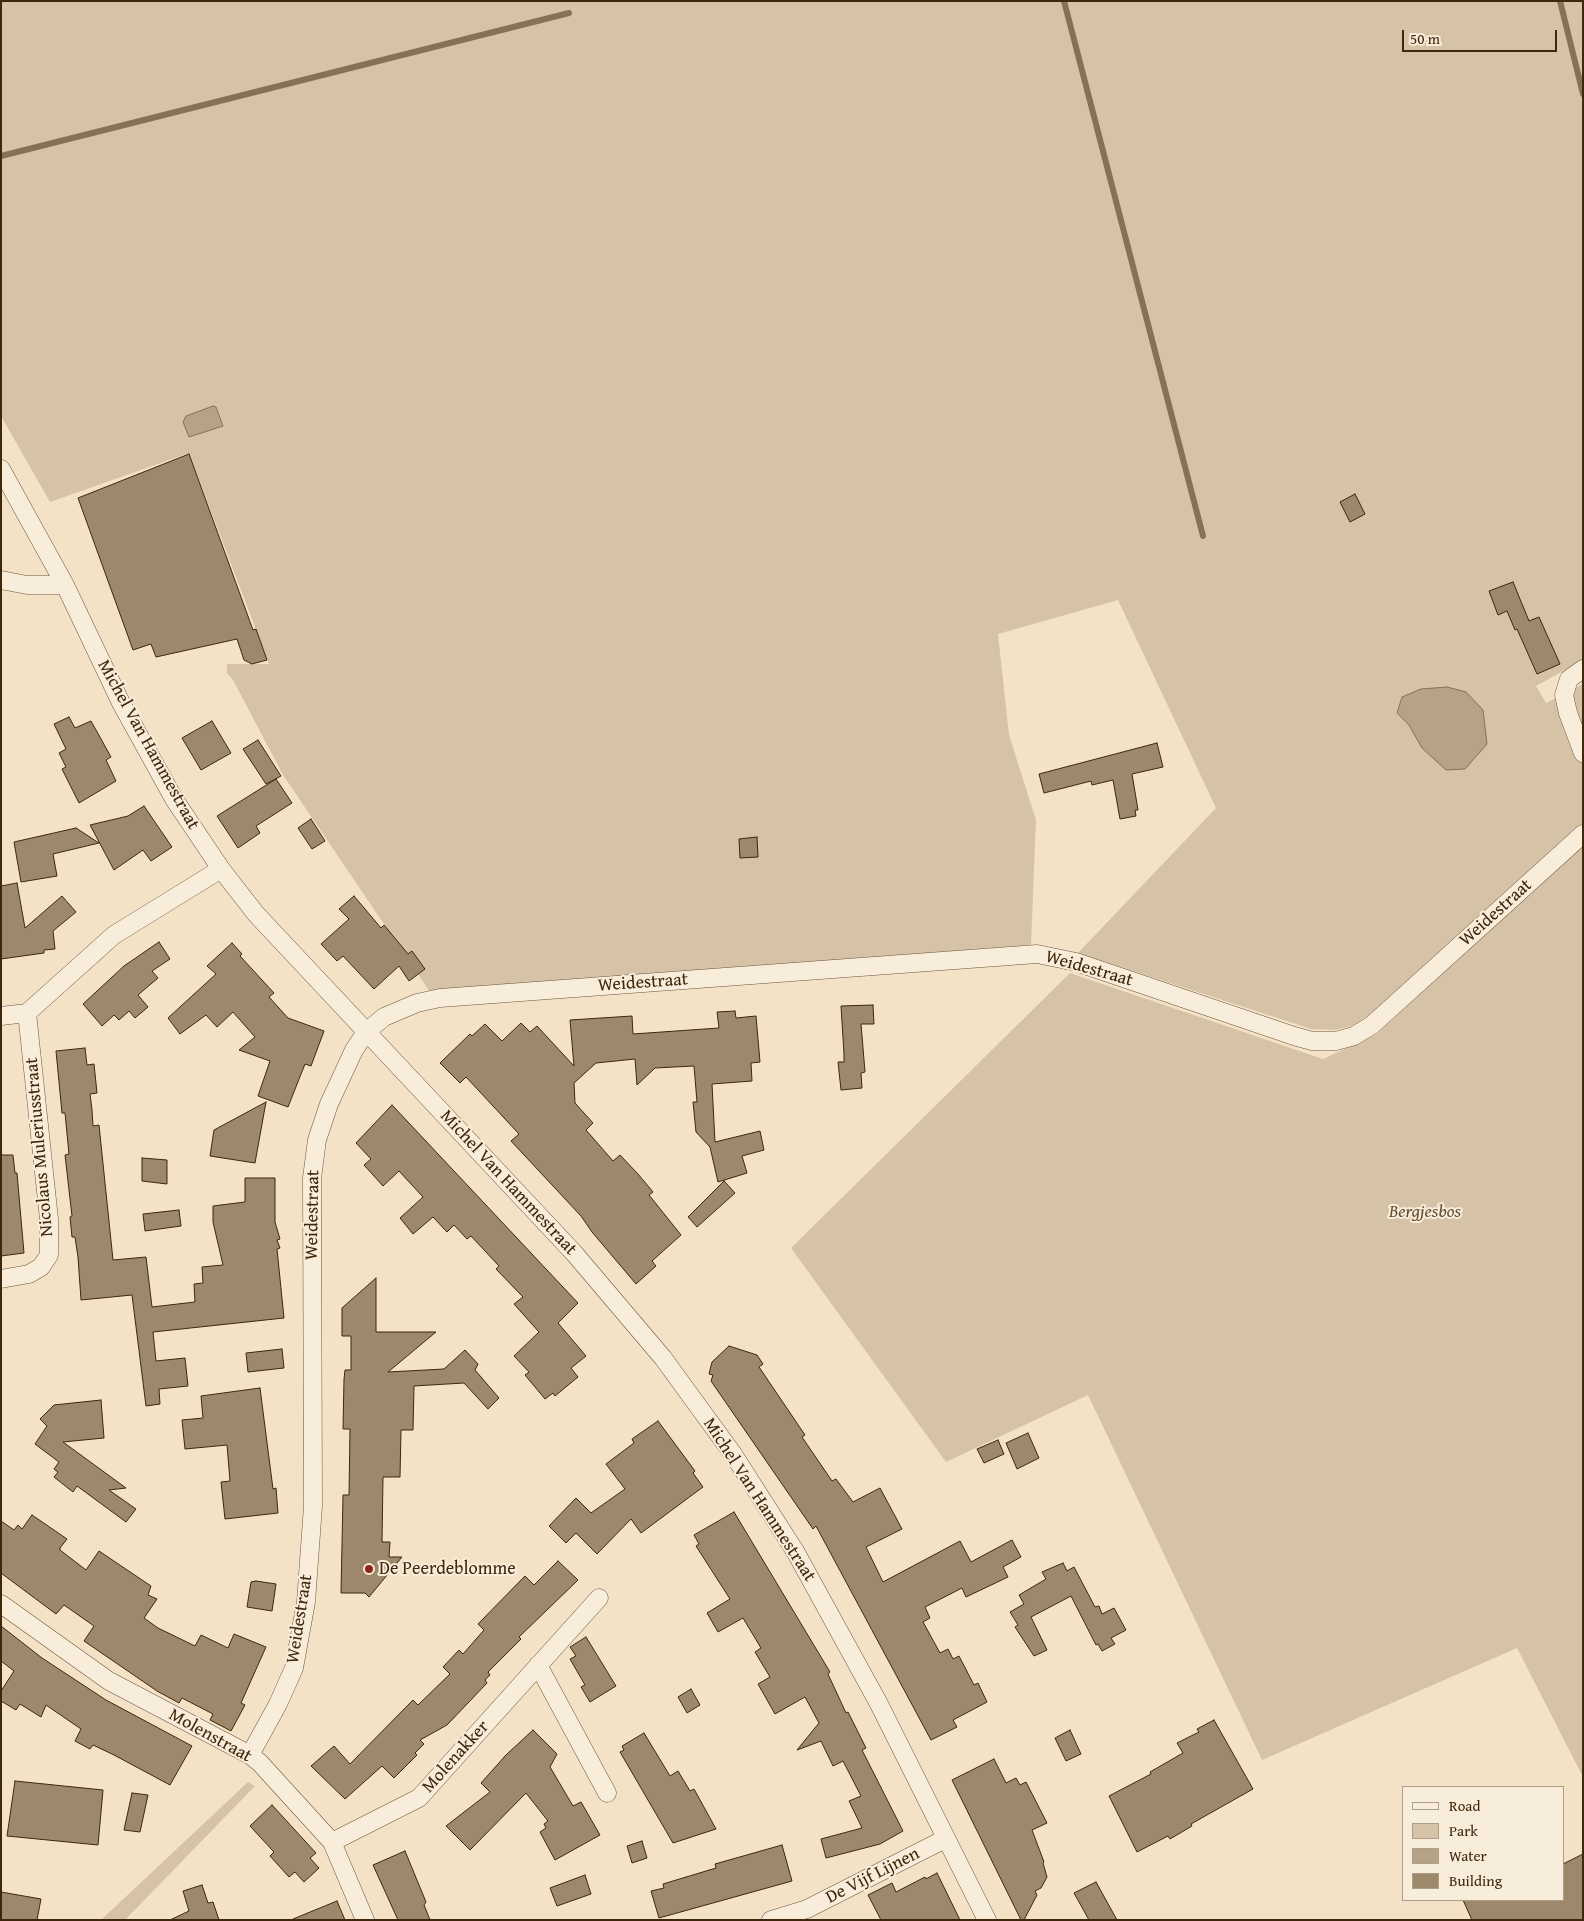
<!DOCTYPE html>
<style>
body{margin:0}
#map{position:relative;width:1584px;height:1921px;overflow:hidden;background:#f4e2c7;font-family:"Gentium Book Plus",serif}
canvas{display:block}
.frame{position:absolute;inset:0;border:2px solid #3e270a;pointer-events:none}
.legend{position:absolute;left:1402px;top:1786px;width:162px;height:115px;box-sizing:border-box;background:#f8ecdb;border:1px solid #ae9d87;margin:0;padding:6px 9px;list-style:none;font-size:15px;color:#3e270a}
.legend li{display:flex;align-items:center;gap:10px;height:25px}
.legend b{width:25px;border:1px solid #ae9d87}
.scale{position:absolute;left:1402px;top:30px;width:155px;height:22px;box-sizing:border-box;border:2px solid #3e270a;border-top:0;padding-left:6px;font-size:15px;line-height:18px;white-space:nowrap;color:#3e270a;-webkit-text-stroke:4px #f8ecdb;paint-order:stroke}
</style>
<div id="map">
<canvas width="1584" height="1921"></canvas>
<div class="frame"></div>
<ul class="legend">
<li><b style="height:6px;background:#f8ecdb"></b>Road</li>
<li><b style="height:14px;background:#d5c2a7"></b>Park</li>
<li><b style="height:14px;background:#b6a287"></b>Water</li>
<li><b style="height:14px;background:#9d886c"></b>Building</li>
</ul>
<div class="scale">50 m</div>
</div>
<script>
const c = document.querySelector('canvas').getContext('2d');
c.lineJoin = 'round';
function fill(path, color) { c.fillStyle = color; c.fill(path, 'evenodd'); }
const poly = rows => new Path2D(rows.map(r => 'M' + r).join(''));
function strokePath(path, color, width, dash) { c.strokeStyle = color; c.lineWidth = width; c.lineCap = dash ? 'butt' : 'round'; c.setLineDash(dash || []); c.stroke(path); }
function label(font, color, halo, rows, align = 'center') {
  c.font = font + ' "Gentium Book Plus",serif'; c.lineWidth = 4; c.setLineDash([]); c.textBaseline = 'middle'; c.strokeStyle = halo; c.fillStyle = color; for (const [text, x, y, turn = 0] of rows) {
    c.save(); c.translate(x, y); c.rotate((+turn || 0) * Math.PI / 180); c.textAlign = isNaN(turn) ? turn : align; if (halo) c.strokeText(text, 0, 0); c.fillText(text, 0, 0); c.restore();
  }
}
fill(poly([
 [1,1,1583,1,1583,660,1536,686,1546,703,1583,684,1583,1777,1517,1648,1262,1760,1088,1395,946,1462,791,1248,1070,973,1323,1059,1377,1034,1520,902,1418,976,1356,1025,1334,1030,1311,1029,1078,953,1216,808,1118,600,998,634,1009,735,1036,820,1031,945,430,992,283,775,233,680,227,673,227,664,269,664,189,453,50,502,1,416],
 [248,1782,255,1786,125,1920,101,1920]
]), '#d5c2a7');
const water = poly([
 [213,406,216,407,223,426,189,437,183,422,186,416,213,406],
 [1447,687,1466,692,1483,710,1487,744,1465,769,1446,770,1422,748,1409,725,1397,713,1402,697,1421,689,1447,687]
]);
fill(water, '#b6a287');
strokePath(water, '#867155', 1);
strokePath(poly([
 [1064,1,1203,536],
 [1560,1,1583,94],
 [1,156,569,13]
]), '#867155', 6);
const building = poly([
 [189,454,253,630,256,629,267,660,252,664,244,660,237,639,156,657,151,644,133,650,78,498,189,454],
 [1355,494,1365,514,1350,522,1340,502,1355,494],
 [1513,582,1529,621,1539,617,1560,664,1537,674,1517,629,1515,630,1507,611,1498,615,1489,591,1513,582],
 [69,717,75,728,91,721,111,757,106,760,116,781,79,803,62,769,66,767,59,753,66,749,54,724,69,717],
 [212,721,231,753,201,770,182,738,212,721],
 [258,740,281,776,266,784,243,749,258,740],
 [1157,743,1163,767,1132,774,1138,810,1135,810,1136,816,1120,819,1113,780,1092,785,1091,781,1044,793,1039,774,1157,743],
 [276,779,292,803,256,826,260,833,238,848,217,816,276,779],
 [144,806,172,847,151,861,143,850,114,870,90,825,128,816,144,806],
 [311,819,325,841,312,849,298,828,311,819],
 [76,828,99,843,53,854,57,876,21,882,14,842,76,828],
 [757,837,758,857,740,858,739,839,757,837],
 [17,883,25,928,62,896,76,912,53,931,55,949,44,950,44,953,1,959,1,886,17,883],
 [354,896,381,928,384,925,408,954,412,951,425,969,409,981,399,966,374,989,343,956,337,961,321,944,349,919,339,909,354,896],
 [159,942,170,959,152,971,158,978,138,995,148,1007,135,1018,129,1011,119,1020,114,1015,102,1026,83,1004,124,966,159,942],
 [232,943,242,954,240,956,274,993,269,997,288,1018,324,1031,311,1066,305,1064,288,1107,258,1096,270,1061,239,1050,255,1037,233,1012,217,1027,206,1015,180,1034,168,1018,216,974,207,966,232,943],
 [873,1005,874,1024,861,1024,865,1072,861,1073,862,1088,841,1090,838,1062,844,1062,844,1054,841,1006,873,1005],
 [735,1011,736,1018,756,1016,760,1062,751,1063,752,1081,712,1084,715,1142,760,1131,764,1150,742,1156,747,1173,718,1182,710,1147,696,1132,693,1102,697,1102,694,1066,655,1068,637,1085,635,1059,596,1063,574,1083,575,1103,593,1123,586,1130,613,1161,620,1155,638,1174,653,1192,649,1195,681,1235,652,1261,656,1266,636,1284,592,1232,581,1216,511,1141,519,1134,466,1077,460,1083,440,1063,470,1034,472,1036,485,1024,502,1041,521,1023,530,1032,537,1026,574,1066,570,1020,632,1016,633,1034,719,1028,717,1012,735,1011],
 [85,1048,87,1065,94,1064,97,1093,90,1094,92,1110,93,1126,99,1125,113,1260,146,1257,152,1307,195,1302,194,1284,203,1283,202,1267,223,1265,213,1222,213,1206,245,1202,245,1178,275,1178,275,1222,280,1239,277,1240,280,1248,277,1249,284,1318,153,1332,156,1361,185,1358,188,1386,159,1389,160,1404,146,1406,132,1295,81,1300,78,1257,75,1237,72,1237,70,1217,72,1216,65,1155,69,1154,65,1113,62,1113,56,1051,85,1048],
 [266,1102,255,1163,210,1156,214,1130,266,1102],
 [392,1105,578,1303,558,1323,586,1356,571,1368,578,1377,555,1396,553,1393,545,1399,525,1375,529,1372,514,1356,539,1332,514,1304,523,1297,496,1269,499,1266,471,1236,467,1239,454,1225,447,1232,433,1217,413,1234,400,1218,423,1197,399,1171,383,1186,364,1165,371,1159,356,1143,392,1105],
 [1,1155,13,1155,15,1173,17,1173,24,1253,1,1256,1,1155],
 [142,1158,167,1160,167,1184,142,1181,142,1158],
 [724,1181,735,1193,697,1227,688,1217,724,1181],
 [179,1210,181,1226,145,1231,143,1214,179,1210],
 [376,1278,376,1332,436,1332,388,1372,444,1369,465,1350,478,1364,475,1370,499,1398,488,1409,464,1383,414,1386,413,1430,401,1430,400,1477,383,1477,382,1542,390,1542,389,1557,402,1557,369,1597,365,1593,341,1593,343,1495,349,1495,350,1429,343,1429,344,1379,345,1370,351,1370,351,1336,342,1336,342,1308,376,1278],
 [729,1346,757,1355,763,1364,759,1367,805,1435,802,1437,832,1481,836,1479,853,1502,880,1488,902,1529,866,1547,883,1582,960,1541,971,1562,1012,1540,1021,1557,1003,1567,1008,1577,966,1597,962,1588,925,1607,930,1618,923,1622,940,1653,948,1649,953,1659,959,1656,974,1685,978,1683,987,1702,953,1720,957,1727,931,1740,816,1526,813,1529,711,1381,713,1375,709,1374,712,1362,729,1346],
 [282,1349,284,1368,248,1372,246,1353,282,1349],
 [260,1388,273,1489,276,1488,278,1513,225,1519,221,1482,230,1481,227,1445,185,1449,182,1420,203,1418,201,1396,260,1388],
 [101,1400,104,1438,63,1442,126,1488,109,1490,136,1509,126,1522,77,1486,73,1492,54,1477,58,1472,54,1469,59,1462,35,1444,47,1426,40,1419,54,1405,101,1400],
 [658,1421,695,1471,693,1473,703,1487,641,1533,631,1519,597,1554,576,1533,566,1543,549,1526,576,1498,591,1513,625,1489,606,1464,634,1443,632,1439,658,1421],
 [1028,1433,1039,1458,1017,1469,1006,1443,1028,1433],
 [998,1440,1004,1454,984,1463,977,1449,998,1440],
 [734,1512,830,1672,828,1674,846,1713,848,1712,866,1748,862,1750,903,1831,880,1844,826,1858,821,1839,862,1828,849,1801,861,1796,843,1761,833,1766,821,1741,797,1750,819,1723,805,1697,775,1714,758,1684,770,1677,755,1652,761,1648,743,1618,718,1632,707,1613,730,1599,696,1546,699,1544,694,1535,734,1512],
 [32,1515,67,1539,60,1548,60,1550,86,1570,99,1551,151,1586,148,1595,157,1599,144,1618,158,1628,195,1646,201,1635,228,1648,234,1634,266,1647,241,1703,245,1705,231,1731,210,1720,213,1714,182,1698,179,1703,157,1691,84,1641,94,1626,64,1605,56,1614,1,1573,1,1521,14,1530,18,1525,22,1529,32,1515],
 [558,1561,578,1580,519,1637,521,1639,488,1672,490,1675,485,1680,487,1683,447,1725,420,1740,424,1744,415,1753,417,1755,394,1778,382,1766,345,1799,311,1766,334,1746,350,1764,413,1700,418,1705,450,1674,443,1667,459,1650,463,1654,484,1630,478,1624,525,1576,534,1585,558,1561],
 [1063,1563,1067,1571,1074,1567,1095,1607,1099,1606,1102,1614,1114,1608,1126,1630,1111,1638,1115,1644,1102,1651,1098,1644,1096,1645,1071,1596,1031,1617,1047,1650,1034,1656,1015,1627,1018,1625,1010,1612,1024,1604,1019,1595,1046,1579,1042,1572,1063,1563],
 [256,1581,276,1584,272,1611,247,1607,251,1582,256,1581],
 [1,1626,42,1658,106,1700,192,1746,170,1785,114,1755,93,1745,90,1749,75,1741,81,1729,46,1705,41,1717,20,1704,16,1710,1,1701,1,1691,14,1671,1,1661,1,1626],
 [586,1637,616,1686,590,1702,581,1687,585,1685,570,1659,576,1656,570,1647,586,1637],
 [691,1689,700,1705,687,1713,678,1697,691,1689],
 [1214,1720,1253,1789,1191,1824,1192,1826,1170,1839,1168,1836,1137,1852,1109,1796,1151,1774,1150,1772,1183,1753,1177,1743,1199,1732,1197,1729,1214,1720],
 [533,1730,557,1754,550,1767,573,1806,581,1802,600,1835,555,1860,540,1832,546,1828,544,1824,548,1821,526,1793,470,1850,446,1826,490,1792,481,1783,506,1755,533,1730],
 [1070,1730,1081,1754,1066,1761,1055,1738,1070,1730],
 [644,1733,670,1776,678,1771,690,1791,694,1789,716,1829,673,1843,620,1752,624,1750,622,1746,644,1733],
 [994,1759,1006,1783,1016,1778,1020,1785,1026,1782,1047,1823,1032,1830,1044,1862,1043,1863,1047,1877,1041,1888,1035,1891,1037,1895,1024,1920,1021,1920,952,1780,994,1759],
 [15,1781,103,1790,98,1845,7,1836,15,1781],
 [132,1793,148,1795,140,1832,124,1830,132,1793],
 [272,1805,316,1853,310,1858,319,1868,304,1882,295,1872,289,1877,270,1856,274,1852,250,1826,272,1805],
 [642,1841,647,1858,632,1863,627,1846,642,1841],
 [782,1845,792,1881,659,1918,651,1891,664,1888,663,1884,716,1868,715,1864,782,1845],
 [405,1851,426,1902,424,1905,430,1920,398,1920,373,1865,405,1851],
 [1583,1854,1583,1920,1472,1920,1463,1900,1563,1900,1563,1864,1583,1854],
 [937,1873,960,1920,881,1920,868,1895,892,1883,896,1892,925,1877,926,1879,937,1873],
 [585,1875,591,1894,557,1906,550,1888,585,1875],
 [1096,1882,1117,1920,1089,1920,1074,1893,1096,1882],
 [202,1885,208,1903,213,1902,219,1920,170,1920,189,1911,183,1891,202,1885],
 [1,1892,41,1899,37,1920,1,1920,1,1892],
 [337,1901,345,1920,293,1920,293,1919,337,1901]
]);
fill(building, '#9d886c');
strokePath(building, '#3e270a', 1);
const minor = poly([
 [1,469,65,585,121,703,174,799,221,869,256,914,574,1253,663,1358,733,1454,795,1551,879,1704,987,1920],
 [1,580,27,585,65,585],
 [1583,669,1569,679,1564,695,1568,713,1583,753],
 [1,1016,27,1013,114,935,221,869],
 [1,1279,29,1274,41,1267,49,1255,49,1219,27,1013],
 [1,1604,109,1681,250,1755,260,1763,332,1842,365,1920],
 [538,1665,607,1793],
 [250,1755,278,1704,294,1668,306,1602,313,1506,312,1178,317,1140,329,1104,354,1050,366,1032,384,1017,417,1003,440,998,1037,954,1076,962,1294,1036,1312,1041,1336,1041,1354,1036,1372,1025,1583,834],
 [332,1842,419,1798,599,1598],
 [771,1920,807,1909,945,1839]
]);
strokePath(minor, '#6c5639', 19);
strokePath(minor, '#f8ecdb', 18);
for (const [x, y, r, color] of [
 [369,1569,5,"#8f2418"]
]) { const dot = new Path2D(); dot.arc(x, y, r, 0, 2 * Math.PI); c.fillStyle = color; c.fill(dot); strokePath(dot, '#f8ecdb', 2); }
label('18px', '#3e270a', '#f8ecdb', [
 ["Michel Van Hammestraat",148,745,61],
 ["Weidestraat",1496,913,-42],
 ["Weidestraat",1089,969,16],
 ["Weidestraat",643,983,-4],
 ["Nicolaus Muleriusstraat",40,1147,-95],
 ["Michel Van Hammestraat",508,1183,47],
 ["Weidestraat",313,1215,-89],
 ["Michel Van Hammestraat",759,1500,57],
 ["Weidestraat",300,1619,-81],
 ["Molenstraat",210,1736,29],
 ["Molenakker",456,1757,-48],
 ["De Vijf Lijnen",873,1876,-27]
]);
label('italic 18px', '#644e31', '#f8ecdb', [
 ["Bergjesbos",1425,1212]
]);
label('18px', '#3e270a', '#f8ecdb', [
 ["De Peerdeblomme",379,1569]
], 'left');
</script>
